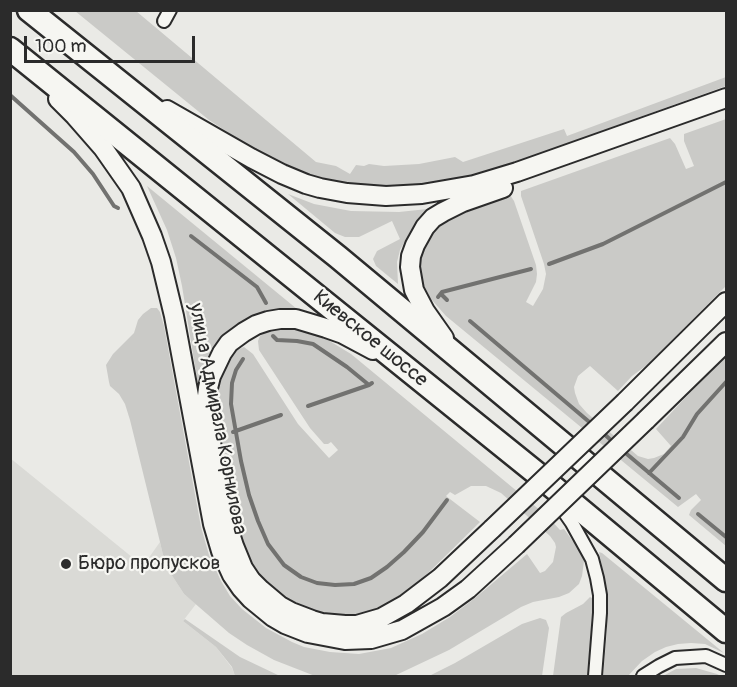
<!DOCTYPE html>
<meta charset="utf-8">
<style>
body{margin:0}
#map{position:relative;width:737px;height:687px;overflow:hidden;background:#eaeae6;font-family:Pangolin,sans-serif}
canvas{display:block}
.frame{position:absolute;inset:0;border:12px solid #2b2b2b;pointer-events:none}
.scale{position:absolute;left:24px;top:36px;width:171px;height:27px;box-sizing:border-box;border:3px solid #2b2b2b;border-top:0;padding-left:8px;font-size:18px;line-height:21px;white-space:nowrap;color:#2b2b2b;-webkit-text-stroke:4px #f6f6f2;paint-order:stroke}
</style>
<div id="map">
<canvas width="737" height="687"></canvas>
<div class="frame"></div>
<div class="scale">100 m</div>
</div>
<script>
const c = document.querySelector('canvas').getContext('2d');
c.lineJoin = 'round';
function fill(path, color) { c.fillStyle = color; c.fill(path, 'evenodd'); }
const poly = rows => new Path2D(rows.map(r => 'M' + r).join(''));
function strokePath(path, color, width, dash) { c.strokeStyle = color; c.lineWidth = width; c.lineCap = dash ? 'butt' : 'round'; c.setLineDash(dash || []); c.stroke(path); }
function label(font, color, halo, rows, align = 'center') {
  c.font = font + ' Pangolin,sans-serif'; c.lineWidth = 4.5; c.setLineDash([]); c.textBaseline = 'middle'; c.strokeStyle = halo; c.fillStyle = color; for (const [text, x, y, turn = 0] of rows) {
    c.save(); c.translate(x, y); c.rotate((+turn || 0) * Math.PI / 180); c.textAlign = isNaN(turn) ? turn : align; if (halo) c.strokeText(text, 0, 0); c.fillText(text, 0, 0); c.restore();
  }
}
fill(poly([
 [10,458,143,566,160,542,163,555,171,574,184,594,196,604,183,621,216,647,232,668,235,676,11,676]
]), '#dadad6');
fill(poly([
 [75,11,136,11,316,162,336,166,350,174,356,165,364,166,369,164,384,166,419,164,455,157,463,162,564,129,567,136,726,77,726,86,615,126,514,164,472,177,443,183,388,188,350,185,323,179,296,169,274,160,238,139,209,120],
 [726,119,726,286,647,365,632,376,618,391,590,366,578,376,574,387,575,393,579,404,587,413,638,456,648,459,654,458,664,454,671,446,656,429,684,399,726,356,726,546,689,515,691,510,701,500,696,494,678,507,446,316,424,291,421,282,419,263,423,249,432,232,443,222,457,214,510,195,514,201,536,265,537,274,536,282,526,302,533,306,543,289,546,274,544,264,521,196,521,191,670,138,675,144,686,169,694,166,684,141,684,134],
 [147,186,297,309,280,309,266,311,251,316,238,324,222,337,214,347,207,358,198,385,182,286,176,258,167,230],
 [288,194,314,204,351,211,399,212,437,208,418,221,411,230,400,250,397,262,398,284,376,266,373,259,377,251,400,239,392,221,359,237,345,237,335,233],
 [151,308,157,308,160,312,164,326,201,527,209,555,221,581,230,596,242,609,266,628,292,642,304,647,330,652,359,654,391,648,422,634,450,617,475,598,527,554,540,573,545,571,553,562,556,547,555,543,550,536,501,493,486,486,471,486,455,495,450,492,446,496,480,522,422,579,400,595,388,603,365,613,356,615,334,614,314,611,305,608,286,598,276,591,259,574,252,563,239,531,221,447,216,404,219,379,229,358,235,351,244,347,253,354,298,424,329,458,338,450,331,442,328,444,324,444,310,428,259,350,258,341,260,336,271,330,281,329,294,329,323,337,351,354,547,516,560,530,564,529,580,551,584,561,582,576,579,584,569,593,559,597,533,602,521,607,449,650,394,676,315,676,274,660,247,645,229,633,184,594,171,574,163,555,160,542,130,420,125,404,119,394,110,386,109,382,106,365,113,354,134,333,138,320,143,314],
 [599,552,602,553,724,653,705,644,691,643,678,644,666,647,655,652,642,661,628,676,603,676,607,631,607,591],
 [590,597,592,598,592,614,588,676,553,676,561,617,566,613,583,604],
 [540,618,546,620,549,628,542,676,429,676,455,663,522,624],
 [185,619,240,657,280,676,235,676,232,667,216,647,183,621],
 [696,668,717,674,721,676,663,676,676,669]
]), '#cacac7');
strokePath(poly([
 [10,95,74,152,93,174,114,206,118,208],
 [191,236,257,287,266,303],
 [549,264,603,244,726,182],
 [441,294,447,300],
 [438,297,442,292,531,269],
 [470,321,594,426],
 [273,336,277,340,297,341,313,344,347,367,369,385,372,383],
 [243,359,236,370,232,383,231,404,241,461,249,495,258,521,268,544,284,565,301,577,317,583,335,585,354,584,371,578,387,567,404,552,423,532,447,500],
 [308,406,369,385],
 [233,432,281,415],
 [602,432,614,443],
 [622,450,679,498],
 [649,473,683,437,697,414,726,382],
 [698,514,726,537]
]), '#727270', 4);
const street = poly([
 [164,21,170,10],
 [556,500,572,523,592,559,597,578,600,595,600,613,595,676],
 [643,676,659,666,675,658,706,656,726,665]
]);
const secondary = poly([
 [58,99,75,116,103,148,131,188,152,236,161,262,174,316,213,524,221,551,232,575,241,588,251,599,273,617,285,624,308,633,345,640,371,639,402,630,443,607,468,589,516,545],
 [167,110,251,158,282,174,306,184,320,188,347,193,386,196,422,194,474,185,517,172,726,98],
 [444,338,425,311,414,290,410,267,411,256,415,245,425,227,433,218,443,212,463,202,503,188],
 [373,350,343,334,326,328,296,319,280,319,268,321,256,325,244,332,229,343,222,353,211,376,208,388,206,404,208,427,226,521,234,546,243,568,251,580,261,590,280,606,291,612,312,620,322,623,345,625,357,625,381,618,406,604,440,578,492,529],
 [625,402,726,302],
 [646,420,726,342]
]);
const highway = poly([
 [29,10,338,257,726,580],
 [10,49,535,472,726,631]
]);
strokePath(street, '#2b2b2b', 16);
strokePath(secondary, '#2b2b2b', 22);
strokePath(highway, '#2b2b2b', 27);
strokePath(street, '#f6f6f2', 12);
strokePath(secondary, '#f6f6f2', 18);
strokePath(highway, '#f6f6f2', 22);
const secondaryBridge = poly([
 [492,529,625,402],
 [516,545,646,420]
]);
strokePath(secondaryBridge, '#2b2b2b', 22, []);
strokePath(secondaryBridge, '#f6f6f2', 18);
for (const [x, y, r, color] of [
 [66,564,6,"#2b2b2b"]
]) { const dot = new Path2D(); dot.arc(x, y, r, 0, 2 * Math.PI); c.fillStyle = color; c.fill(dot); strokePath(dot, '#f6f6f2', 2); }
label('20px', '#2b2b2b', '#f6f6f2', [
 ["Киевское шоссе",370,339,39],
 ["улица Адмирала Корнилова",217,419,79]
]);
label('20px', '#2b2b2b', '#f6f6f2', [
 ["Бюро пропусков",78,564]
], 'left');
</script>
